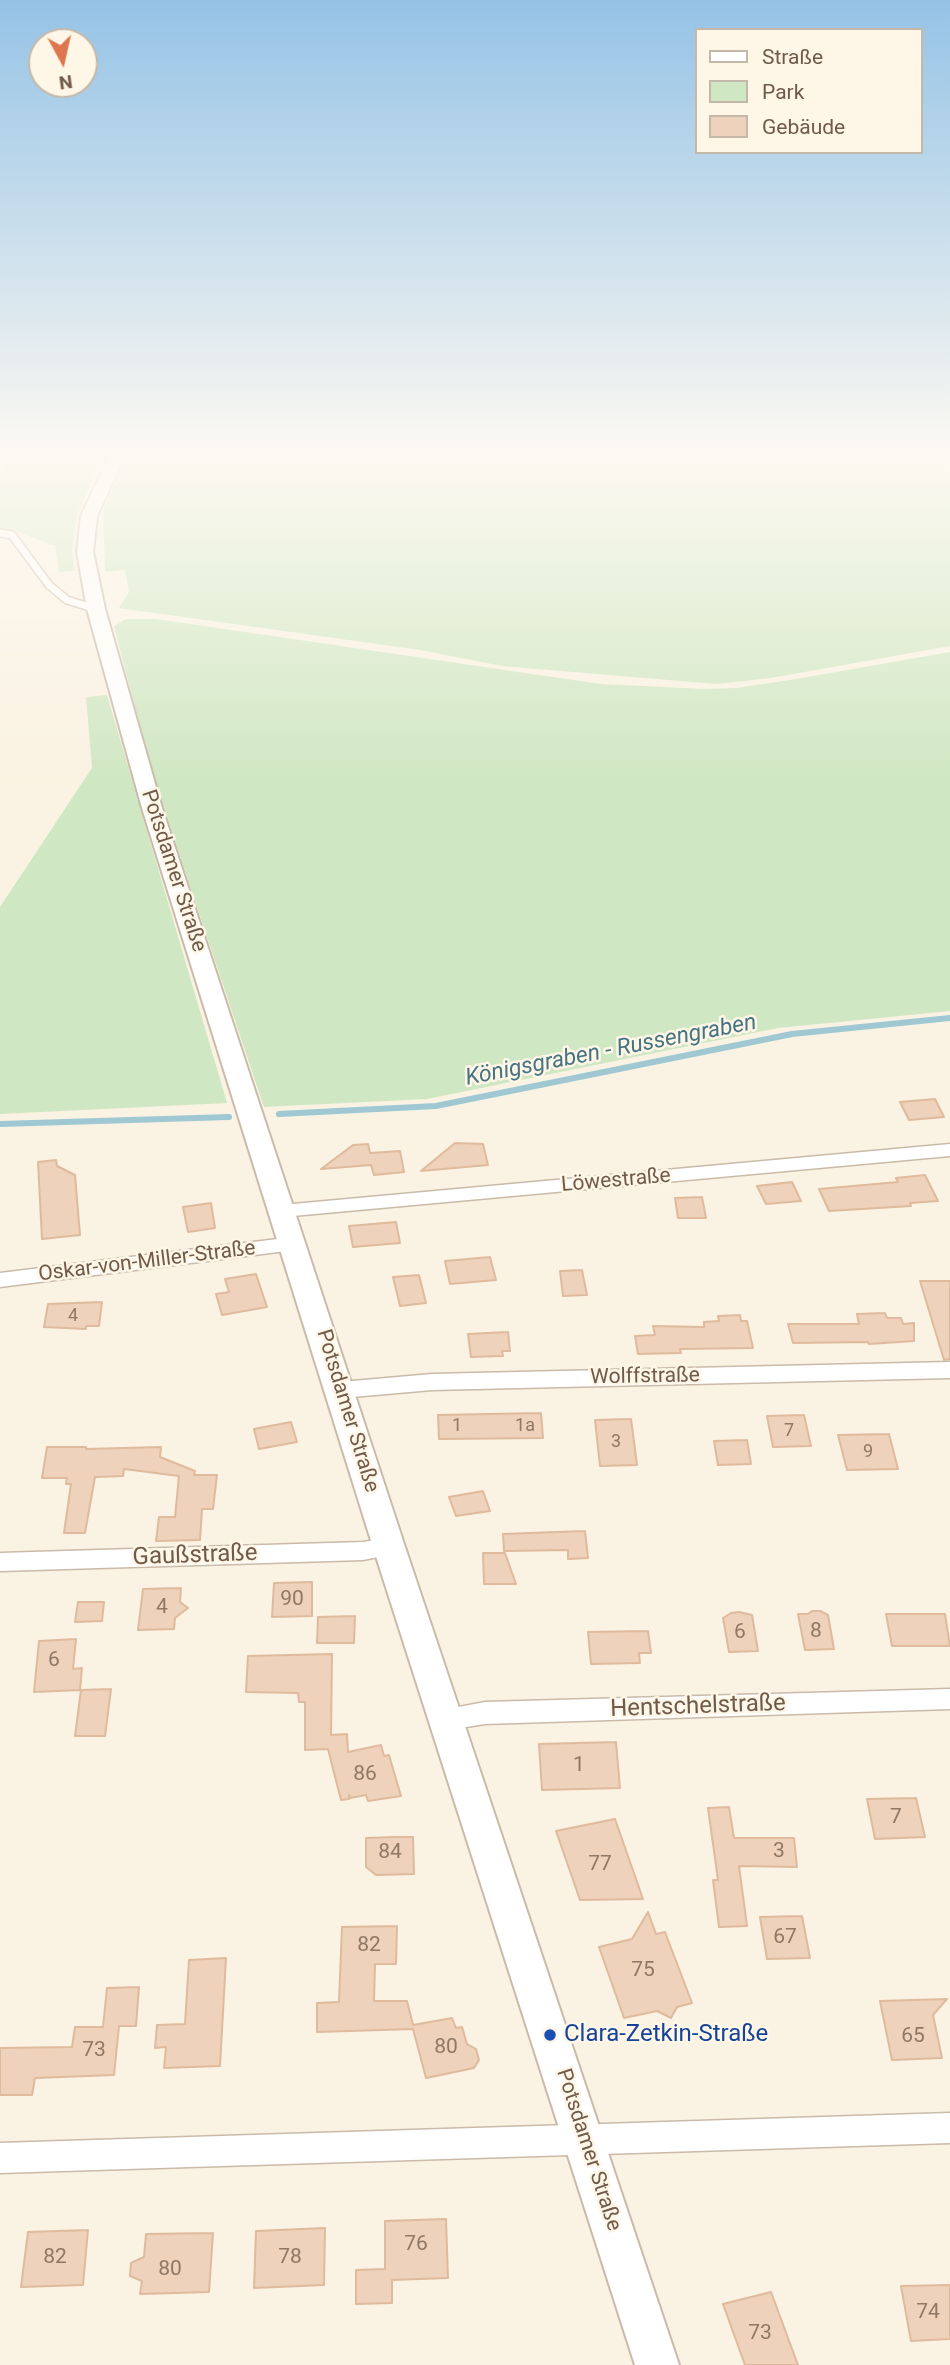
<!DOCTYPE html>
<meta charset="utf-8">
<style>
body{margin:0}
#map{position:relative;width:950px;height:2365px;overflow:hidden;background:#faf2e2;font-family:Roboto,sans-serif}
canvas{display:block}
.legend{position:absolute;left:695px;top:28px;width:228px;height:126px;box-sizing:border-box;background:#fef6e7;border:2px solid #c5b8a8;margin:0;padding:9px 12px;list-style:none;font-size:21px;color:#705a4a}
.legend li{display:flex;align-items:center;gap:14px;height:35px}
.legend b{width:35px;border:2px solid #c5b8a8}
.north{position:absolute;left:28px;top:28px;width:70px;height:70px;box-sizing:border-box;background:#fef6e7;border:2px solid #c5b8a8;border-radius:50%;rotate:172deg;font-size:19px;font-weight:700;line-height:28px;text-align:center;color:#705a4a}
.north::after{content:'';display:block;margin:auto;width:24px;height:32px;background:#dd764e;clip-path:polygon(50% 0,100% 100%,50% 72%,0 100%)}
</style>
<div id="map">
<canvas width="950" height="2365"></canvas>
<ul class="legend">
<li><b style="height:9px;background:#fff"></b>Straße</li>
<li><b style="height:19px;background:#cfe7c2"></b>Park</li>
<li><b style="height:19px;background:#eed2bb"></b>Gebäude</li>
</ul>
<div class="north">N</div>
</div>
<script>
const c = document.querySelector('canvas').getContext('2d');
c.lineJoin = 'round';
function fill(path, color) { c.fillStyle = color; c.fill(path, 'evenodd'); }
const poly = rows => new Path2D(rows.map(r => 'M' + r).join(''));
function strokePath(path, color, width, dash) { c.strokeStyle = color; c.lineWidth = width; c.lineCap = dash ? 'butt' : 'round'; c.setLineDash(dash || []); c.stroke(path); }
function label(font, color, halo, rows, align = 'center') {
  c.font = font + ' Roboto,sans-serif'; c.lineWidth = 5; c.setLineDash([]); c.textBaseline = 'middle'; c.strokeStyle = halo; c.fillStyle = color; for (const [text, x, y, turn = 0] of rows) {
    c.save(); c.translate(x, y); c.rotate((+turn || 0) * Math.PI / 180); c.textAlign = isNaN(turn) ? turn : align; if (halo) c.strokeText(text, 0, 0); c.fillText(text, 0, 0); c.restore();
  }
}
fill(poly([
 [15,454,105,454,77,515,72,552,75,571,59,572,55,546,13,530,0,538,0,472],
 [128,454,950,454,950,646,771,678,716,684,502,666,420,650,119,608,129,592,125,570,105,572,103,511],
 [126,619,156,619,601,684,705,689,737,688,796,679,950,652,950,1011,778,1028,427,1099,264,1107,151,770,114,626],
 [107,695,227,1103,0,1114,0,907,92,768,86,697]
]), '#cfe7c2');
strokePath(poly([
 [279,1114,436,1106,792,1034,950,1018],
 [0,1124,229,1117]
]), '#9fc8d3', 6);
const building = poly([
 [935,1099,944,1117,909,1120,900,1102,935,1099],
 [455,1143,483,1144,488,1165,421,1171,455,1143],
 [368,1144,370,1153,400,1151,404,1172,374,1175,371,1165,321,1169,353,1145,368,1144],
 [56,1160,57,1166,75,1175,80,1235,42,1239,38,1162,56,1160],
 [925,1175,938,1201,910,1203,911,1206,829,1211,819,1189,898,1182,896,1178,925,1175],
 [792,1182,801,1201,766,1204,757,1186,792,1182],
 [702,1197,706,1218,678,1218,675,1198,702,1197],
 [211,1203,215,1228,188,1232,183,1207,211,1203],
 [396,1222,400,1243,353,1247,349,1226,396,1222],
 [490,1257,496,1280,450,1284,445,1261,490,1257],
 [582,1270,587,1295,563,1296,560,1271,582,1270],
 [256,1274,267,1307,222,1315,216,1294,229,1292,225,1279,256,1274],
 [419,1275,426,1303,400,1306,393,1277,419,1275],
 [920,1281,950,1281,950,1359,944,1360,920,1281],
 [102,1302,99,1326,86,1326,86,1329,44,1327,48,1304,102,1302],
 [885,1313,887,1318,901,1318,903,1324,914,1323,914,1341,869,1344,868,1342,793,1343,788,1324,859,1324,857,1314,885,1313],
 [740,1315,741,1321,747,1321,753,1348,680,1349,681,1353,638,1354,635,1336,655,1335,653,1326,704,1327,704,1322,719,1321,718,1316,740,1315],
 [508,1332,510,1351,502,1351,503,1356,471,1357,468,1334,508,1332],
 [541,1413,543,1438,439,1439,438,1415,541,1413],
 [804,1415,811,1446,773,1447,767,1416,804,1415],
 [631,1419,637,1465,600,1466,595,1420,631,1419],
 [291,1422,297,1442,259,1449,254,1429,291,1422],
 [889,1434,898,1469,847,1470,838,1435,889,1434],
 [747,1440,751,1464,718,1465,714,1441,747,1440],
 [47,1447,86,1447,86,1449,161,1447,160,1457,195,1471,194,1475,217,1475,213,1509,202,1509,200,1540,156,1541,159,1517,175,1517,179,1476,124,1469,123,1476,95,1477,85,1533,64,1533,71,1484,66,1484,67,1478,42,1478,47,1447],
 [483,1491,490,1511,456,1516,449,1497,483,1491],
 [585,1531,588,1558,568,1559,568,1550,504,1551,503,1534,585,1531],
 [483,1553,505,1553,516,1584,484,1584,483,1553],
 [312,1582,312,1616,272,1617,274,1583,312,1582],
 [181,1588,180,1602,188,1608,175,1618,174,1629,138,1630,143,1589,181,1588],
 [78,1602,104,1602,102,1621,75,1622,78,1602],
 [812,1611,820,1611,828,1615,834,1649,805,1650,798,1614,808,1614,812,1611],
 [739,1612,752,1615,758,1651,729,1652,723,1618,731,1613,739,1612],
 [886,1614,945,1614,950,1646,892,1646,886,1614],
 [355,1616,354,1643,317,1643,318,1617,355,1616],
 [648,1631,651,1653,639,1653,640,1663,591,1664,588,1632,648,1631],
 [76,1639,73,1669,82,1668,80,1690,34,1692,39,1641,76,1639],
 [332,1654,331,1735,347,1734,348,1752,381,1745,384,1756,389,1755,401,1796,368,1801,366,1795,350,1798,349,1795,349,1799,341,1800,328,1749,305,1750,305,1702,299,1702,298,1693,246,1692,248,1656,332,1654],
 [111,1689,105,1736,75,1736,81,1690,111,1689],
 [616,1742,620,1788,542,1790,539,1744,616,1742],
 [916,1798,925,1837,875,1839,867,1799,916,1798],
 [729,1807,734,1838,794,1838,797,1867,739,1866,747,1926,719,1927,713,1880,718,1880,708,1808,729,1807],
 [615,1819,643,1899,580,1900,556,1831,615,1819],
 [395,1837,413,1837,414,1874,376,1875,366,1867,366,1838,395,1837],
 [648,1912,656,1934,665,1932,692,2003,677,2007,671,2018,657,2011,624,2018,599,1947,632,1939,648,1912],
 [802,1916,810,1958,767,1959,760,1917,802,1916],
 [397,1926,396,1964,375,1964,374,2001,407,2001,413,2025,452,2018,456,2028,462,2027,467,2044,476,2049,479,2060,474,2068,426,2078,413,2029,317,2032,317,2003,339,2002,342,1927,397,1926],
 [226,1958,220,2066,164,2068,166,2047,155,2048,157,2025,185,2024,189,1960,226,1958],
 [139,1987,136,2026,119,2026,114,2075,35,2078,32,2095,0,2095,0,2048,72,2047,75,2027,103,2027,107,1988,139,1987],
 [947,1999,933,2015,942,2058,892,2060,880,2001,947,1999],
 [446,2219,448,2278,392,2280,392,2303,356,2304,356,2270,385,2269,385,2221,446,2219],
 [325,2228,324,2285,254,2288,256,2231,325,2228],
 [88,2230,83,2285,21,2287,28,2232,88,2230],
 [213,2233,209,2292,140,2294,142,2281,130,2276,131,2263,144,2257,146,2234,213,2233],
 [950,2285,950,2339,911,2341,901,2286,950,2285],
 [771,2292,798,2365,745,2365,723,2304,771,2292]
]);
fill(building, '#eed2bb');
strokePath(building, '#dfba9d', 2);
const service = poly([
 [0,533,12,535,49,585,67,600,96,609]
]);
const minor = poly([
 [950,1144,950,1156,282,1217,274,1216,271,1211,274,1206,282,1205,950,1144],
 [294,1237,302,1239,305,1244,302,1249,0,1287,0,1273,294,1237],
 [950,1362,950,1378,432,1390,341,1398,333,1395,329,1390,333,1385,341,1382,432,1374,950,1362],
 [389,1538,398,1541,402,1547,398,1553,363,1560,0,1571,0,1553,363,1542,389,1538],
 [950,1689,950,1709,485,1724,447,1730,437,1727,433,1719,437,1711,485,1702,950,1689],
 [950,2113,950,2143,0,2173,0,2143,950,2113]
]);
const tertiary = poly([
 [110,454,126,454,97,516,93,552,105,609,162,808,405,1547,679,2365,635,2365,373,1547,142,808,87,609,77,552,81,516,110,454]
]);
strokePath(service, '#cabaa9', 10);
strokePath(minor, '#cabaa9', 3);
strokePath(tertiary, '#cabaa9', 4);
strokePath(service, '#fff', 7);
fill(minor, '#fff');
fill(tertiary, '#fff');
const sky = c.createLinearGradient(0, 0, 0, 785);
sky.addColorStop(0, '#95c3e6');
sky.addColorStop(0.58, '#fdf9f2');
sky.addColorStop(1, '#fdf9f200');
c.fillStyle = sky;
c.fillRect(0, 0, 950, 785);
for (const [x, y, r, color] of [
 [550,2035,7,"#1a4fb4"]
]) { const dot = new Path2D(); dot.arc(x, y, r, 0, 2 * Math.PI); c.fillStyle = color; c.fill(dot); strokePath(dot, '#fef6e7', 2.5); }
label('18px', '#907866', null, [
 ["4",73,1316],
 ["1",457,1426],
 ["1a",525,1426],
 ["7",789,1431],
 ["3",616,1442],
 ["9",868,1452]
]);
label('21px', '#705a4a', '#fef6e7', [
 ["Potsdamer Straße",173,871,72],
 ["Löwestraße",616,1181,-5],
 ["Oskar-von-Miller-Straße",147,1262,-7],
 ["Wolffstraße",645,1377,-1],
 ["Potsdamer Straße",347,1411,73],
 ["Potsdamer Straße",588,2150,72]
]);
label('21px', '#907866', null, [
 ["90",292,1600],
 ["4",162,1608],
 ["8",816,1632],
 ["6",740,1633],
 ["6",54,1661],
 ["1",579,1766],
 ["86",365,1775],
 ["7",896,1818],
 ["3",779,1852],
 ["84",390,1853],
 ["77",600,1865],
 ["67",785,1938],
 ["82",369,1946],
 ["75",643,1971],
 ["65",913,2037],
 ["80",446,2048],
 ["73",94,2051],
 ["76",416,2245],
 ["82",55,2258],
 ["78",290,2258],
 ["80",170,2270],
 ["74",928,2313],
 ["73",760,2334]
]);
label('italic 23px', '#467482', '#fef6e7', [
 ["Königsgraben - Russengraben",611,1051,-11]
]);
label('24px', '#705a4a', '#fef6e7', [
 ["Gaußstraße",195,1556,-2],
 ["Hentschelstraße",698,1707,-2]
]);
label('24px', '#164399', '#fef6e7', [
 ["Clara-Zetkin-Straße",564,2035]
], 'left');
</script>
